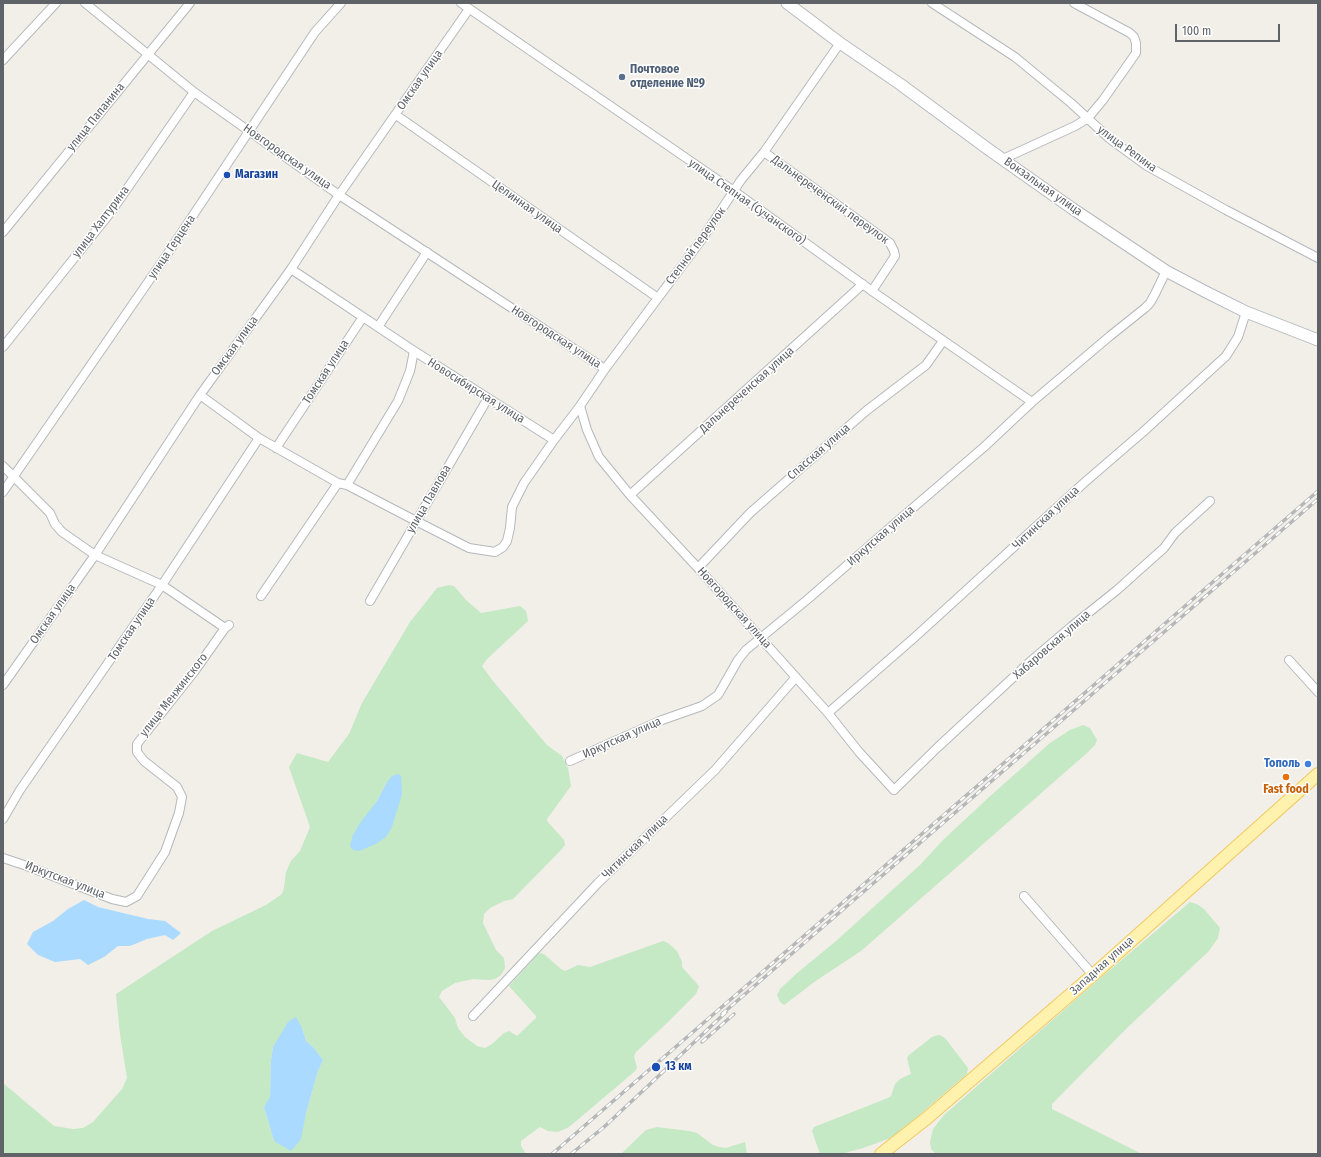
<!DOCTYPE html>
<meta charset="utf-8">
<style>
body{margin:0}
#map{position:relative;width:1321px;height:1157px;overflow:hidden;background:#f1efe8;font-family:"Fira Sans Condensed",sans-serif}
canvas{display:block}
.frame{position:absolute;inset:0;border:4px solid #5f6368;pointer-events:none}
.scale{position:absolute;left:1175px;top:24px;width:105px;height:18px;box-sizing:border-box;border:2px solid #5f6368;border-top:0;padding-left:5px;font-size:12px;line-height:14px;white-space:nowrap;color:#5f6368;-webkit-text-stroke:3px #fff;paint-order:stroke}
</style>
<div id="map">
<canvas width="1321" height="1157"></canvas>
<div class="frame"></div>
<div class="scale">100 m</div>
</div>
<script>
const c = document.querySelector('canvas').getContext('2d');
c.lineJoin = 'round';
function fill(path, color) { c.fillStyle = color; c.fill(path, 'evenodd'); }
const poly = rows => new Path2D(rows.map(r => 'M' + r).join(''));
function strokePath(path, color, width, dash) { c.strokeStyle = color; c.lineWidth = width; c.lineCap = dash ? 'butt' : 'round'; c.setLineDash(dash || []); c.stroke(path); }
function label(font, color, halo, rows, align = 'center') {
  c.font = font + ' "Fira Sans Condensed",sans-serif'; c.lineWidth = 3; c.setLineDash([]); c.textBaseline = 'middle'; c.strokeStyle = halo; c.fillStyle = color; for (const [text, x, y, turn = 0] of rows) {
    c.save(); c.translate(x, y); c.rotate((+turn || 0) * Math.PI / 180); c.textAlign = isNaN(turn) ? turn : align; if (halo) c.strokeText(text, 0, 0); c.fillText(text, 0, 0); c.restore();
  }
}
fill(poly([
 [449,585,454,586,466,600,481,613,520,606,526,611,528,621,487,659,482,666,493,681,547,745,562,756,568,768,571,786,547,819,547,821,564,840,565,845,561,850,513,899,504,901,490,908,484,914,483,923,496,950,504,958,505,968,501,975,495,979,489,980,473,979,455,983,442,991,439,997,455,1018,458,1028,465,1037,477,1046,485,1048,492,1044,504,1033,509,1031,517,1036,536,1018,536,1016,509,986,539,953,544,954,561,969,565,971,578,965,590,967,663,941,668,943,677,951,682,962,682,967,699,986,696,994,670,1020,636,1052,634,1056,637,1068,634,1072,569,1127,558,1132,548,1131,540,1127,537,1129,521,1141,521,1146,526,1154,3,1154,3,1083,54,1126,73,1129,83,1128,93,1122,122,1089,127,1078,120,1034,116,994,212,931,266,905,282,894,284,888,286,872,291,861,300,851,310,827,289,767,297,753,328,762,349,734,362,703,410,622,437,588],
 [387,782,386,837,371,810,377,801],
 [302,1028,306,1041,313,1047,323,1060,318,1071,306,1113,274,1141,264,1107,270,1098,271,1060,273,1047],
 [1083,725,1090,728,1097,740,1095,745,1087,753,861,951,817,980,784,1005,780,1002,777,995,780,989,796,974,836,941,920,865,943,840,988,798,1050,743,1070,730],
 [1190,902,1197,904,1204,909,1220,928,1218,938,1209,951,1128,1027,1052,1104,1052,1109,1142,1154,936,1154,931,1149,930,1142,933,1129,944,1115,1097,981],
 [939,1035,945,1038,968,1068,967,1074,897,1134,888,1139,863,1148,841,1154,820,1154,812,1131,814,1127,888,1098,891,1096,895,1084,900,1079,911,1074,907,1058,909,1055,932,1037],
 [657,1127,689,1131,697,1133,713,1145,719,1147,726,1148,745,1142,747,1154,621,1154,646,1130]
]), '#c5e8c5');
fill(poly([
 [398,774,401,776,402,794,392,827,386,837,376,844,359,851,353,850,350,846,353,835,360,823,377,801,387,782,392,776],
 [84,900,98,907,148,919,165,921,181,933,173,940,165,935,147,939,130,946,118,946,104,957,88,965,80,959,55,962,38,955,27,944,33,932,53,921,68,909],
 [296,1017,302,1028,306,1041,313,1047,323,1060,318,1071,306,1113,301,1139,291,1151,274,1141,264,1107,270,1097,271,1060,273,1047,288,1022]
]), '#aadaff');
const minor = poly([
 [85,3,194,92,339,195,605,369,580,406,587,430,599,457,630,495,698,568,828,713,859,752,894,790,938,747,1032,660,1072,626,1117,590,1164,548,1175,533,1210,501],
 [461,3,734,191,872,291,1032,402],
 [932,3,1015,57,1071,103,1110,139,1147,166,1226,210,1318,258],
 [3,60,56,3],
 [396,115,658,298],
 [764,152,890,243,894,251,895,256,872,291],
 [1003,159,1075,126,1088,118,1103,100,1136,53,1136,43,1134,37,1130,33,1074,3],
 [3,232,190,3],
 [378,327,427,252],
 [3,347,111,212,194,92],
 [605,369,702,239,741,180,764,152,840,43],
 [200,395,259,438,338,483,347,485,416,521,469,548,495,552,503,547,507,541,510,528,512,507,524,483,554,440,414,351,291,269],
 [554,440,580,406],
 [276,448,363,317],
 [3,466,50,513,55,524,62,532,95,555,162,585,225,628],
 [347,485,398,401,410,371,414,351],
 [3,492,164,259,315,32,341,3],
 [630,495,863,284],
 [698,568,750,513,866,411,926,365,943,341],
 [261,596,338,483],
 [370,601,488,398],
 [1289,660,1318,692],
 [3,685,95,555,200,395,291,269,339,195,469,9],
 [828,713,915,637,1085,482,1143,432,1226,356,1238,337,1246,312],
 [570,761,662,720,702,706,718,695,738,660,746,650,808,599,914,507,984,447,1032,402,1110,336,1145,308,1150,303,1155,294,1166,271],
 [3,819,20,790,162,585,259,438],
 [3,858,27,866,112,899,126,902,137,896,165,852,179,813,182,797,177,787,144,761,137,752,137,744,194,672,225,628,229,625],
 [1024,896,1093,975],
 [473,1016,598,883,715,770,796,677]
]);
const secondary = poly([
 [787,3,840,43,900,84,988,149,1073,209,1166,271,1206,292,1246,312,1318,340]
]);
const primary = poly([
 [881,1154,927,1118,1093,975,1318,774]
]);
strokePath(minor, '#b5b8bc', 10);
strokePath(secondary, '#b6babf', 13);
strokePath(primary, '#f2c960', 14);
strokePath(minor, '#fff', 8);
strokePath(secondary, '#fff', 11);
strokePath(primary, '#fff2af', 12);
const rail = poly([
 [722,1014,1318,499],
 [702,1042,734,1014],
 [552,1154,1318,491],
 [571,1154,604,1127,648,1086,726,1012]
]);
strokePath(rail, '#b6b7b8', 3.5);
strokePath(rail, '#fff', 2, [6]);
for (const [x, y, r, color] of [
 [622,77,4,"#5c6f8a"],
 [227,175,4,"#1a4fb4"],
 [1308,764,4,"#3f7fe0"],
 [1286,777,4,"#e8710a"],
 [656,1067,5,"#1a4fb4"]
]) { const dot = new Path2D(); dot.arc(x, y, r, 0, 2 * Math.PI); c.fillStyle = color; c.fill(dot); strokePath(dot, '#fff', 1.5); }
label('bold 12px', '#4e5e75', '#fff', [
 ["Почтовое",630,70],
 ["отделение №9",630,84]
], 'left');
label('12px', '#5f6368', '#fff', [
 ["Омская улица",420,80,-55],
 ["улица Папанина",96,117,-51],
 ["улица Репина",1127,149,36],
 ["Новгородская улица",287,157,35],
 ["Вокзальная улица",1043,187,35],
 ["Дальнереченский переулок",830,200,36],
 ["улица Степная (Сучанского)",747,202,35],
 ["Целинная улица",527,207,35],
 ["улица Халтурина",101,222,-53],
 ["Степной переулок",696,246,-54],
 ["улица Герцена",172,247,-56],
 ["Новгородская улица",556,337,33],
 ["Омская улица",235,346,-54],
 ["Томская улица",326,372,-57],
 ["Дальнереченская улица",747,390,-42],
 ["Новосибирская улица",476,391,32],
 ["Спасская улица",819,452,-41],
 ["улица Павлова",429,499,-60],
 ["Читинская улица",1046,518,-43],
 ["Иркутская улица",881,536,-41],
 ["Новгородская улица",734,608,48],
 ["Омская улица",53,614,-55],
 ["Томская улица",132,629,-56],
 ["Хабаровская улица",1052,645,-41],
 ["улица Менжинского",174,695,-52],
 ["Иркутская улица",622,738,-24],
 ["Читинская улица",635,847,-44],
 ["Иркутская улица",65,880,21],
 ["Западная улица",1102,966,-42]
]);
label('bold 12px', '#164399', '#fff', [
 ["Магазин",235,175],
 ["13 км",665,1067]
], 'left');
label('bold 12px', '#366cbe', '#fff', [
 ["Тополь",1300,764]
], 'right');
label('bold 12px', '#c56008', '#fff', [
 ["Fast food",1286,790]
]);
</script>
